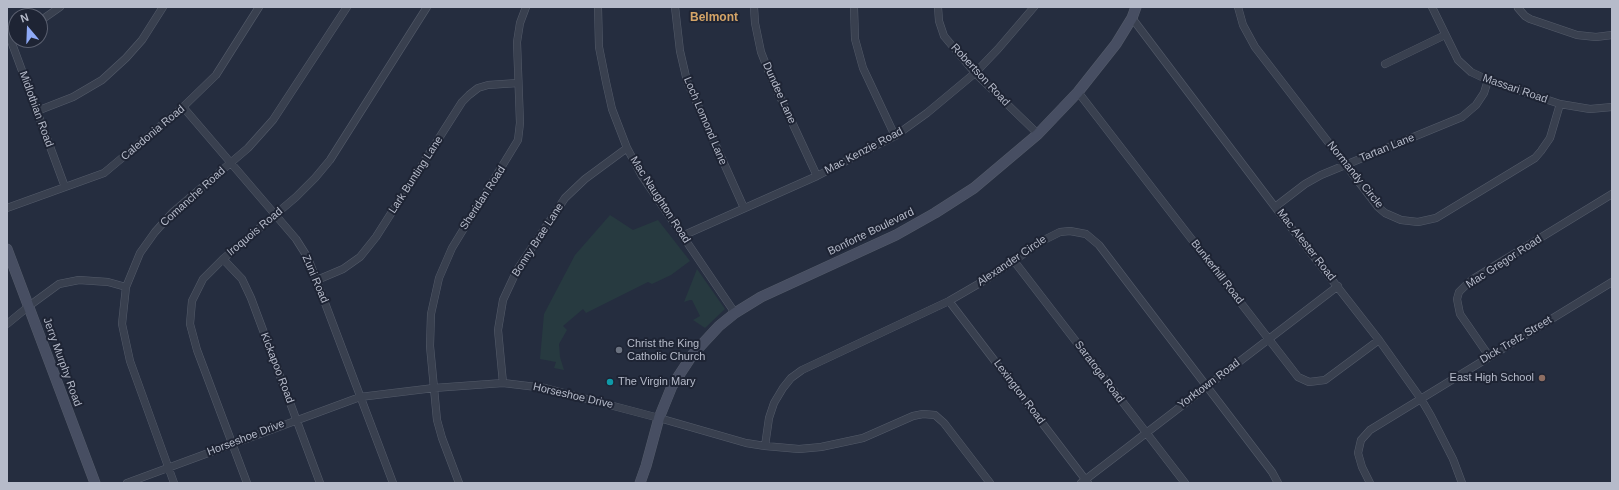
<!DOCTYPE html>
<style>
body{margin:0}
#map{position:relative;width:1619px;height:490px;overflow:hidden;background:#252d3f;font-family:Arial,sans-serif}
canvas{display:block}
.frame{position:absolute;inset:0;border:8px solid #b6bbca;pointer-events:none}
.north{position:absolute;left:8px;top:8px;width:40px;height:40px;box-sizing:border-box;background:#1e2434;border:1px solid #5b6070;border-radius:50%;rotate:341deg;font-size:11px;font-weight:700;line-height:16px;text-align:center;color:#b6bbca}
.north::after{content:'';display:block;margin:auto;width:14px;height:18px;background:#8ea9f6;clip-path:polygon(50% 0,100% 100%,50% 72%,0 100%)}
</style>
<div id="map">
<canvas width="1619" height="490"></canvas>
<div class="frame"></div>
<div class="north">N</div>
</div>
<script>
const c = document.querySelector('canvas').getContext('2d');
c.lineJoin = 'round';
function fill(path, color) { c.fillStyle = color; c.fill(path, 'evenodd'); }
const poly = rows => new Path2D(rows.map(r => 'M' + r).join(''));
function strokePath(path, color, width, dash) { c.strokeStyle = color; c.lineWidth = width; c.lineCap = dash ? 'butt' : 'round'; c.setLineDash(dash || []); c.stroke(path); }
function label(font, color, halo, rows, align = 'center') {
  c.font = font + ' Arial,sans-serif'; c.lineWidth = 4; c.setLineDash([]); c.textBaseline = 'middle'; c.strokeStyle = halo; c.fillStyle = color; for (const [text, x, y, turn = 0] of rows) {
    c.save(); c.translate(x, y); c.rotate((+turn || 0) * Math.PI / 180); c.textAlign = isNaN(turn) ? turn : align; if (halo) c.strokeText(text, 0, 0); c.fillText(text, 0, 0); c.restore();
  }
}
fill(poly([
 [610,215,633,230,658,220,690,261,671,275,652,284,648,282,586,313,583,309,563,326,567,330,559,344,560,357,564,370,554,368,556,362,540,359,544,314,575,255],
 [697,269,725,309,705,328,693,320,700,316,692,300,690,300,684,302]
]), '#273a40');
const street = poly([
 [598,7,599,47,606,82,612,109,627,148,642,176,735,313],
 [675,7,680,51,687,81,744,208],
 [754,7,755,23,761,52,770,75,817,176],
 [854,7,855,39,863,68,895,136],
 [938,7,939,21,944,36,975,73,1038,134],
 [1238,7,1243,25,1255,47,1345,164,1378,207,1385,213,1401,220,1418,222,1436,218,1535,158,1541,151,1550,138,1560,104],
 [1432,7,1458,60,1471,72,1488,80,1560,104,1590,109,1612,107],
 [1518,8,1525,16,1530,19,1577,35,1596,37,1612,35],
 [1132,18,1275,207,1379,340,1421,399,1431,416,1453,459,1462,483],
 [40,21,60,7],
 [7,30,65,187],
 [8,34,16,31],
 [1385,64,1445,35],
 [1078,92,1298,377,1309,382,1325,380,1379,340],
 [183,107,296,239,308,258,393,483],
 [37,111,73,97,102,80,126,58,142,40,163,7],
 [1275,207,1305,184,1321,175,1462,117,1476,105,1484,93,1488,80],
 [7,208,104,173,183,107,216,75,259,7],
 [682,236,817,176,895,136,927,113,975,73,998,49,1034,7],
 [223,259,242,279,251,298,320,483],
 [1014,261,1185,483],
 [317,280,343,269,360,257,376,237,462,102,469,95,478,88,488,85,518,83],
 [949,301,1088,483],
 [7,324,29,306,59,284,79,280,108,282,126,287],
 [1489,356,1460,314,1457,299,1459,292,1465,286,1473,279,1612,194],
 [503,383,498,330,503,300,517,270,565,198,585,179,627,148],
 [765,446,769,418,774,403,783,388,791,378,802,370,949,301,987,279,1044,240,1060,232,1070,231,1086,234,1099,245,1272,472,1278,483],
 [127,483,360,397,434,388,503,383,545,388,659,418,746,443,765,446,799,449,821,447,863,438,913,416,923,414,935,415,944,423,990,483],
 [174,483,130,361,122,324,126,287,140,253,155,232,173,212,248,148,273,120,347,7],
 [247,483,197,350,190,324,192,301,203,279,223,259,296,197,315,178,330,160,427,7],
 [459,483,442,438,437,420,430,346,431,314,439,278,452,248,518,140,520,123,517,42,520,23,526,7],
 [1081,483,1338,286],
 [1370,483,1362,467,1358,453,1361,440,1370,430,1612,282]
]);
const secondary = poly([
 [7,249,95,483],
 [640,483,646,466,659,418,672,386,693,354,719,326,735,313,761,297,896,235,935,213,974,188,1038,134,1078,92,1116,44,1132,18,1136,7]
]);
strokePath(street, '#545b6a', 8);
strokePath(secondary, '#545b6a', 11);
strokePath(street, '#39404f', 7);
strokePath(secondary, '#474e62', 10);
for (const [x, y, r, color] of [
 [619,350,4,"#6b7280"],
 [1542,378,4,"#8d6e63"],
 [610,382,4,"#0f9aa8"]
]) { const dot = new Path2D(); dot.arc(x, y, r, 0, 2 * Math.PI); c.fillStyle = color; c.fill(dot); strokePath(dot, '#1e2434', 1.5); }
label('11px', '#b6bbca', '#1e2434', [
 ["Robertson Road",980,75,47],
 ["Massari Road",1515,89,19],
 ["Dundee Lane",779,93,66],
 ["Midlothian Road",36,109,70],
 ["Loch Lomond Lane",705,121,67],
 ["Caledonia Road",153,133,-40],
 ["Tartan Lane",1387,148,-22],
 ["Mac Kenzie Road",864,151,-28],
 ["Lark Bunting Lane",416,175,-57],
 ["Normandy Circle",1355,175,51],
 ["Comanche Road",193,197,-42],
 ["Sheridan Road",483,198,-57],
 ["Mac Naughton Road",660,200,57],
 ["Iroquois Road",255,232,-40],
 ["Bonforte Boulevard",871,232,-26],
 ["Bonny Brae Lane",538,240,-57],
 ["Mac Alester Road",1306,245,52],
 ["Alexander Circle",1012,261,-34],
 ["Mac Gregor Road",1504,262,-33],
 ["Bunkerhill Road",1217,272,52],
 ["Zuni Road",315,279,67],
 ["Dick Trefz Street",1516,340,-31],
 ["Jerry Murphy Road",62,362,70],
 ["Kickapoo Road",277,368,69],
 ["Saratoga Road",1099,372,53],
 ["Yorktown Road",1209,384,-37],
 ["Lexington Road",1019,392,53],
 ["Horseshoe Drive",573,396,13],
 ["Horseshoe Drive",246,438,-21]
]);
label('11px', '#b6bbca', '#1e2434', [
 ["Christ the King",627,344],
 ["Catholic Church",627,357],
 ["East High School",1534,378,"right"],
 ["The Virgin Mary",618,382]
], 'left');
label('bold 12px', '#d4a467', '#1e2434', [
 ["Belmont",714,18]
]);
</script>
